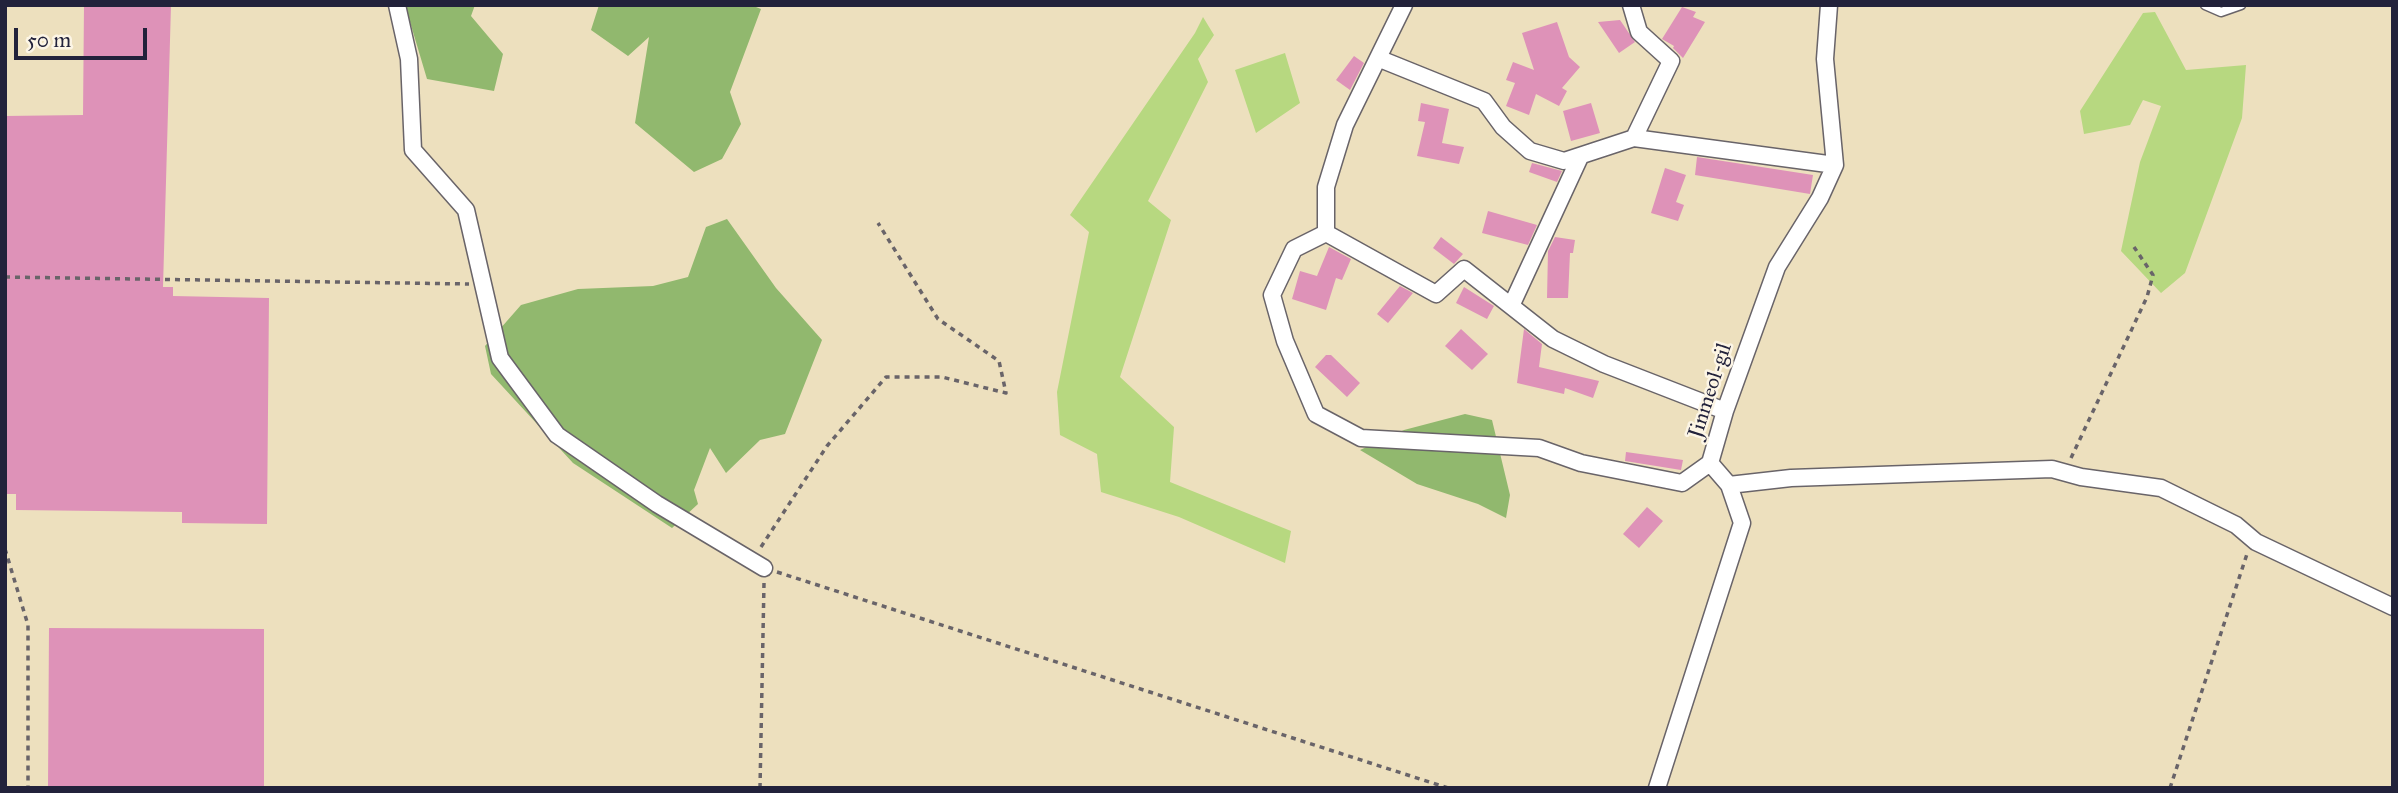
<!DOCTYPE html>
<style>
body{margin:0}
#map{position:relative;width:2398px;height:793px;overflow:hidden;background:#ede0be;font-family:"IM FELL Great Primer",serif}
canvas{display:block}
.frame{position:absolute;inset:0;border:7px solid #22223b;pointer-events:none}
.scale{position:absolute;left:14px;top:28px;width:133px;height:32px;box-sizing:border-box;border:4px solid #22223b;border-top:0;padding-left:9px;font-size:21px;line-height:24px;white-space:nowrap;color:#22223b;-webkit-text-stroke:5px #fcf5e5;paint-order:stroke}
</style>
<div id="map">
<canvas width="2398" height="793"></canvas>
<div class="frame"></div>
<div class="scale">50 m</div>
</div>
<script>
const c = document.querySelector('canvas').getContext('2d');
c.lineJoin = 'round';
function fill(path, color) { c.fillStyle = color; c.fill(path, 'evenodd'); }
const poly = rows => new Path2D(rows.map(r => 'M' + r).join(''));
function strokePath(path, color, width, dash) { c.strokeStyle = color; c.lineWidth = width; c.lineCap = dash ? 'butt' : 'round'; c.setLineDash(dash || []); c.stroke(path); }
function label(font, color, halo, rows, align = 'center') {
  c.font = font + ' "IM FELL Great Primer",serif'; c.lineWidth = 5; c.setLineDash([]); c.textBaseline = 'middle'; c.strokeStyle = halo; c.fillStyle = color; for (const [text, x, y, turn = 0] of rows) {
    c.save(); c.translate(x, y); c.rotate((+turn || 0) * Math.PI / 180); c.textAlign = isNaN(turn) ? turn : align; if (halo) c.strokeText(text, 0, 0); c.fillText(text, 0, 0); c.restore();
  }
}
fill(poly([
 [2155,12,2186,70,2246,65,2242,118,2185,273,2161,293,2121,251,2140,162,2161,106,2143,100,2130,125,2084,134,2080,111,2143,13],
 [1203,17,1214,35,1198,59,1208,82,1148,201,1171,220,1120,377,1174,427,1170,482,1291,531,1285,563,1179,517,1101,492,1097,454,1060,435,1057,392,1089,232,1070,215,1195,33],
 [1285,53,1300,103,1256,133,1235,70]
]), '#b7d880');
fill(poly([
 [405,5,475,5,471,16,503,54,494,91,427,79],
 [599,5,751,5,761,9,730,92,741,124,722,159,694,172,635,123,649,37,628,56,591,30],
 [727,219,776,288,822,340,785,434,760,440,726,473,710,448,694,490,698,504,672,528,573,463,491,374,485,346,521,305,578,289,653,286,688,277,706,227],
 [1465,414,1492,420,1510,495,1506,518,1478,504,1417,484,1360,450,1404,430]
]), '#91b86e');
fill(poly([
 [84,5,171,5,163,287,173,287,173,296,269,298,267,524,182,523,182,512,16,510,16,494,5,494,5,116,83,115],
 [1682,7,1696,12,1693,17,1705,22,1683,58,1673,48,1674,46,1662,39],
 [1620,20,1635,42,1619,53,1598,22],
 [1557,22,1569,57,1580,67,1562,88,1567,91,1559,106,1536,94,1529,115,1506,106,1515,83,1506,80,1513,62,1534,70,1522,33],
 [1354,56,1364,63,1350,90,1336,80],
 [1421,103,1449,109,1442,143,1464,147,1459,164,1417,156,1425,122,1418,121],
 [1591,103,1600,133,1571,141,1563,111],
 [1697,157,1813,175,1810,194,1695,175],
 [1532,163,1562,171,1557,182,1529,172],
 [1665,168,1686,175,1676,202,1684,205,1678,221,1651,213],
 [1488,211,1537,225,1528,245,1482,233],
 [1441,237,1463,254,1454,264,1433,248],
 [1555,237,1575,240,1573,253,1570,253,1568,298,1547,298,1548,251],
 [1329,247,1351,259,1342,280,1336,278,1326,310,1292,299,1300,271,1317,276],
 [1400,286,1413,293,1388,323,1377,314],
 [1464,287,1494,306,1487,319,1456,303],
 [1461,329,1488,354,1472,370,1445,346],
 [1524,329,1542,344,1539,367,1599,381,1593,398,1565,388,1564,394,1517,383],
 [1326,355,1331,355,1360,383,1347,397,1315,367],
 [1626,452,1683,460,1681,470,1625,461],
 [1647,507,1663,521,1639,548,1623,534],
 [49,628,264,629,264,788,48,786]
]), '#de92b8');
const service = poly([
 [2205,5,2221,12,2241,5]
]);
const minor = poly([
 [397,5,409,59,413,150,466,210,500,358,557,435,657,504,764,568],
 [1631,5,1639,32,1671,61,1634,138],
 [1380,59,1484,101,1503,127,1530,151,1564,161,1634,138,1835,165],
 [1326,233,1326,187,1345,125,1404,5],
 [1512,304,1580,157],
 [1710,463,1682,483,1581,463,1539,448,1361,438,1316,414,1285,341,1272,295,1294,249,1326,233,1436,294,1464,269,1553,339,1604,364,1725,411],
 [1729,485,1791,478,2052,469,2081,477,2161,488,2236,525,2256,542,2393,607],
 [1657,788,1742,523,1729,485,1710,463,1725,411,1777,267,1820,198,1835,165,1825,59,1829,5]
]);
strokePath(service, '#696469', 11);
strokePath(minor, '#696469', 19);
strokePath(poly([
 [5,277,469,284],
 [2071,458,2147,297,2153,275,2134,247],
 [761,547,827,446,886,377,942,377,1006,393,999,361,938,319,878,223],
 [5,549,28,625,28,788],
 [777,572,1448,788],
 [760,788,764,583],
 [2170,788,2247,554]
]), '#696469', 3.5, [5, 5]);
strokePath(service, '#fff', 8);
strokePath(minor, '#fff', 16);
label('21px', '#22223b', '#fcf5e5', [
 ["Jinmeol-gil",1711,391,-72]
]);
</script>
